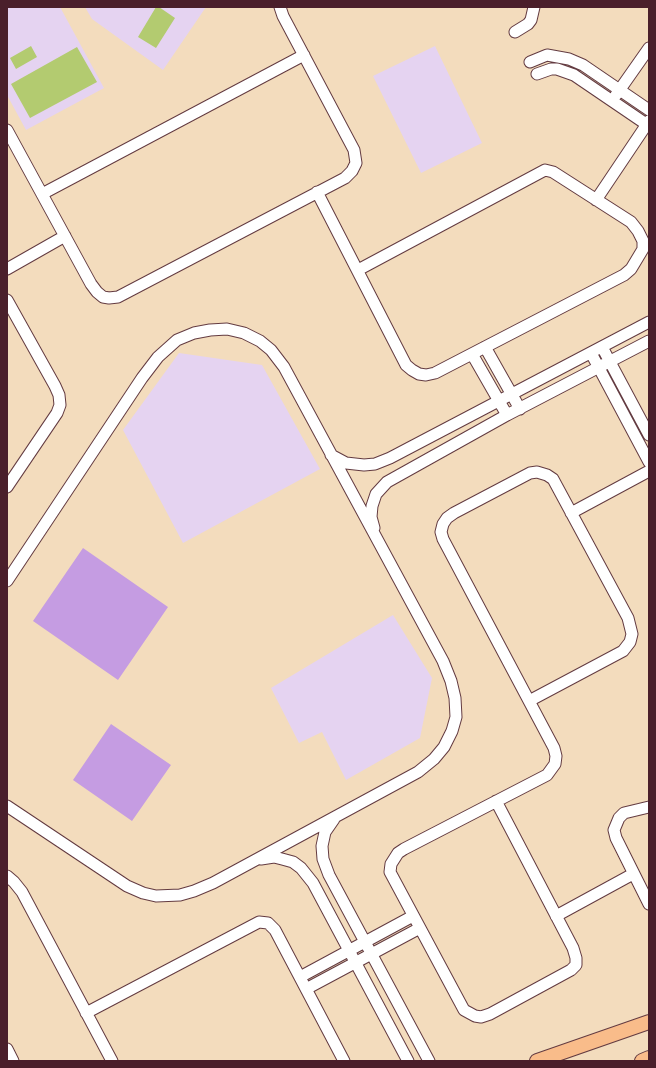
<!DOCTYPE html>
<style>
body{margin:0}
#map{position:relative;width:656px;height:1068px;overflow:hidden;background:#f3dcbd;font-family:"Shantell Sans",sans-serif}
canvas{display:block}
.frame{position:absolute;inset:0;border:8px solid #4a1f2b;pointer-events:none}
</style>
<div id="map">
<canvas width="656" height="1068"></canvas>
<div class="frame"></div>
</div>
<script>
const c = document.querySelector('canvas').getContext('2d');
c.lineJoin = 'round';
function fill(path, color) { c.fillStyle = color; c.fill(path, 'evenodd'); }
const poly = rows => new Path2D(rows.map(r => 'M' + r).join(''));
function strokePath(path, color, width, dash) { c.strokeStyle = color; c.lineWidth = width; c.lineCap = dash ? 'butt' : 'round'; c.setLineDash(dash || []); c.stroke(path); }
fill(poly([
 [7,7,60,7,104,88,26,130,7,95],
 [85,7,206,7,163,70,92,19],
 [435,46,482,143,421,173,373,76],
 [179,353,262,365,320,469,183,543,123,430],
 [393,615,432,678,420,738,346,780,322,732,299,743,271,688]
]), '#e5d3f1');
fill(poly([
 [156,7,159,7,175,18,156,48,138,37],
 [31,46,37,57,16,69,10,58],
 [77,47,97,82,30,118,11,84]
]), '#b3cb70');
fill(poly([
 [83,548,168,607,118,680,33,621],
 [111,724,171,765,132,821,73,780]
]), '#c59ce2');
const minor = poly([
 [515,32,528,24,531,20,534,7],
 [530,62,547,55,569,59,583,65,649,110],
 [537,74,551,69,557,69,574,75,649,126],
 [616,95,649,48],
 [7,130,91,284,97,292,103,297,109,298,118,297,345,178,352,171,356,163,354,150,283,16,280,7],
 [317,192,406,365,412,370,419,374,426,375,435,373,624,275,631,269,643,249,643,241,638,231,631,222,553,172,545,170,358,270],
 [42,194,304,55],
 [596,200,649,121],
 [7,269,65,236],
 [7,300,55,386,59,395,60,405,57,413,7,487],
 [485,347,520,409],
 [602,347,649,435],
 [591,353,649,462],
 [472,354,507,415],
 [331,455,346,463,364,465,375,464,390,458,649,322],
 [571,513,649,471],
 [374,528,371,517,372,506,376,494,387,482,507,415,649,341],
 [7,581,142,378,158,357,177,340,194,333,210,330,227,329,244,333,260,341,271,350,284,367,443,661,451,681,455,698,456,717,452,731,444,747,434,759,418,772,213,883,194,891,180,895,156,896,143,893,127,886,7,806],
 [496,801,573,948,576,958,576,965,571,970,490,1014,481,1017,475,1016,464,1010,390,872,391,864,398,853,404,849,547,775,555,764,556,756,554,748,443,539,441,532,443,524,447,518,454,513,530,473,537,472,547,475,553,479,628,618,632,634,630,642,623,651,529,701],
 [649,807,624,813,619,818,614,830,616,838,649,904],
 [334,819,325,832,322,846,323,859,329,875,429,1061],
 [261,859,274,857,282,859,293,862,301,868,313,883,408,1061],
 [7,876,14,882,22,892,112,1061],
 [556,916,633,874],
 [300,977,413,916],
 [306,989,420,928],
 [86,1013,259,922,268,923,275,930,344,1061],
 [7,1049,13,1061]
]);
const major = poly([
 [537,1061,649,1022],
 [642,1061,649,1058]
]);
strokePath(minor, '#633b41', 13);
strokePath(major, '#633b41', 16);
strokePath(minor, '#fff', 11);
strokePath(major, '#f9bc8a', 14);
</script>
